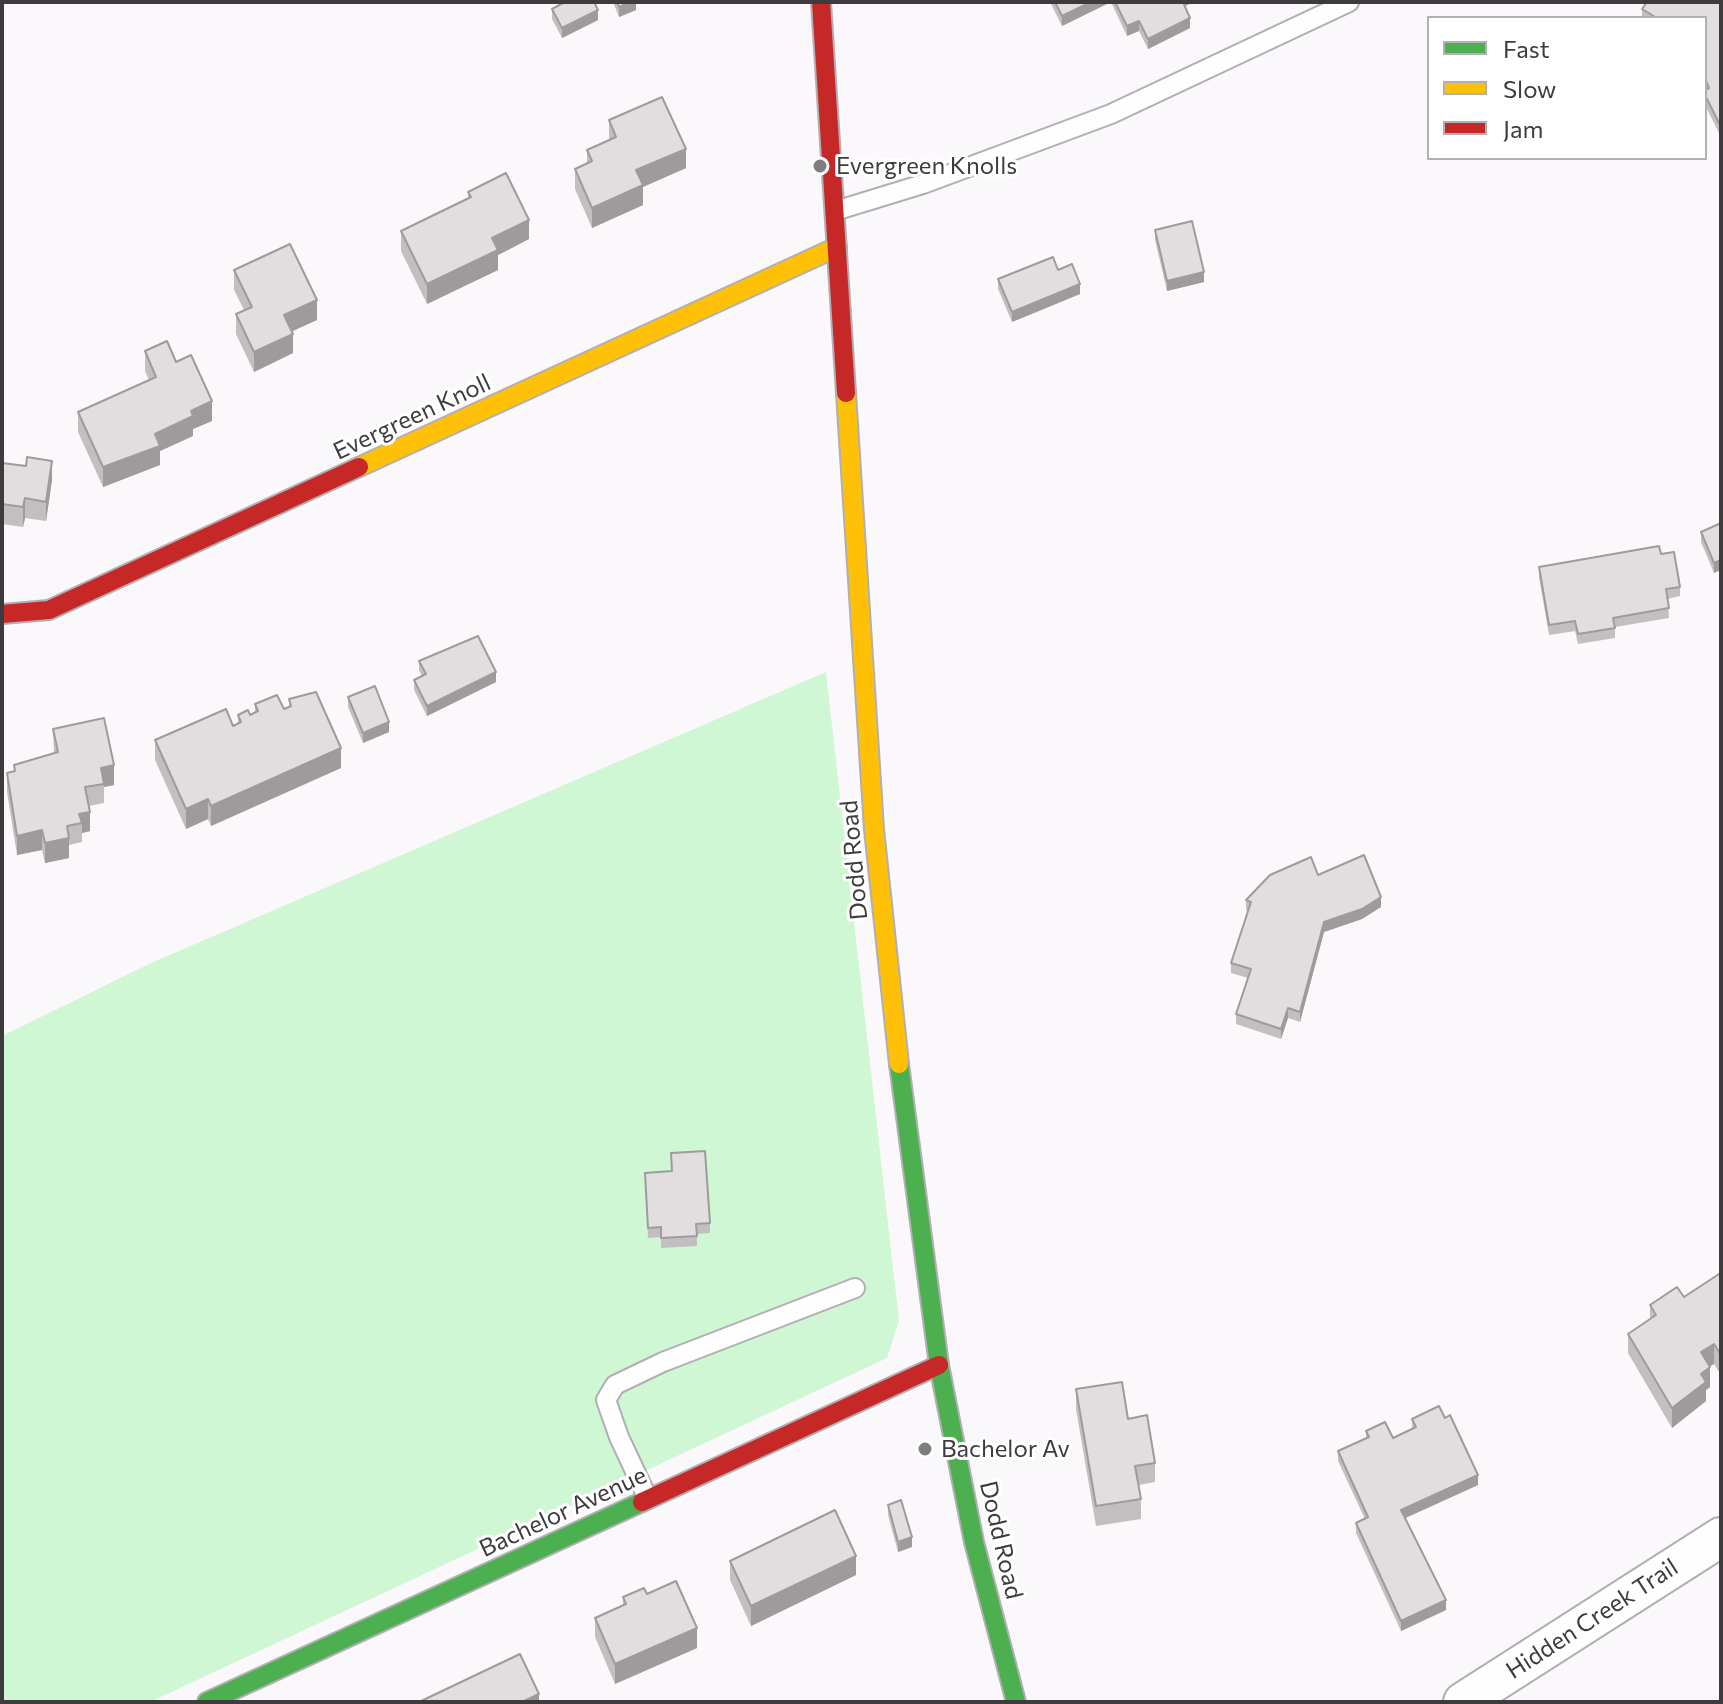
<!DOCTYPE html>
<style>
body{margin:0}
#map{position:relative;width:1723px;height:1704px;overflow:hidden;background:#fbf8fc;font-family:Commissioner,sans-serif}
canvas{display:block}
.frame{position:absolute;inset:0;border:4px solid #3e3b3f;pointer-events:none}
.legend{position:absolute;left:1427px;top:16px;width:280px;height:144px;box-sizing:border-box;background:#fff;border:2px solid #b2b1b2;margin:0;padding:10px 14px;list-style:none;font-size:24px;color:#3e3b3f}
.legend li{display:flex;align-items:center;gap:16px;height:40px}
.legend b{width:40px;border:2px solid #b2b1b2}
</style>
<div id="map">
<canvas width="1723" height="1704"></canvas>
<div class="frame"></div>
<ul class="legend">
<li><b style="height:10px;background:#4caf50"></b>Fast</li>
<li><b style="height:10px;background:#ffc107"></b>Slow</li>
<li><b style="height:10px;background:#c62828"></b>Jam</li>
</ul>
</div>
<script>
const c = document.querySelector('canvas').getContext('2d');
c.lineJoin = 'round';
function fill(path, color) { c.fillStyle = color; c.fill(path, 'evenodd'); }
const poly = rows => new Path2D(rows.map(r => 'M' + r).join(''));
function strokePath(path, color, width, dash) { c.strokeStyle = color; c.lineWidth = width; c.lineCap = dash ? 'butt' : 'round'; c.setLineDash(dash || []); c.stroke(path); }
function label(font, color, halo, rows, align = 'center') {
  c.font = font + ' Commissioner,sans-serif'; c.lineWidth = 6; c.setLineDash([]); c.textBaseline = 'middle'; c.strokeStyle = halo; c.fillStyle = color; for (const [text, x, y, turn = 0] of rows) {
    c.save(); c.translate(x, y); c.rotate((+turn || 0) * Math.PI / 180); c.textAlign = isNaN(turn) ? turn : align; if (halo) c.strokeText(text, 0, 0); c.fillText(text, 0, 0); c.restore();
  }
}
fill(poly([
 [826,672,899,1321,887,1358,150,1702,2,1702,2,1036,151,963]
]), '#d0f7d3');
const lane = poly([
 [835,211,923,184,1111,114,1349,2],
 [648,1499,619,1437,606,1400,615,1385,663,1362,855,1288]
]);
const street = poly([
 [1463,1702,1721,1537]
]);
const fast = poly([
 [899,1064,939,1365,974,1542,1016,1702],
 [207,1702,642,1502]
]);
const slow = poly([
 [846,393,874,829,899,1064],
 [359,467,837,247]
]);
const jam = poly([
 [821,2,846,393],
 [2,614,49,610,359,467],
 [642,1502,939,1365]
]);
strokePath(lane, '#b1afb2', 22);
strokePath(street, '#b1afb2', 42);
strokePath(fast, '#b1afb2', 22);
strokePath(slow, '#b1afb2', 22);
strokePath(jam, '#b1afb2', 22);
strokePath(lane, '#fefeff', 18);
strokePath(street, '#fefeff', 38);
strokePath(fast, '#4caf50', 18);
strokePath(slow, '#ffc107', 18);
strokePath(jam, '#c62828', 18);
fill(poly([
 [613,2,636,2,636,10,619,17],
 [1050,2,1194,2,1185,6,1190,28,1148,49,1139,31,1127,36,1111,2,1062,26],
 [1721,2,1721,134,1720,135,1705,105,1705,18,1642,18,1642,9],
 [552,9,598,20,562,38,552,19],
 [609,120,686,168,643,187,643,205,592,228,575,189,575,169,587,163,587,150,609,140],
 [468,192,529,239,498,255,498,270,427,304,401,251,401,231,468,199],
 [1155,230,1204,282,1167,291,1155,240],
 [234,270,317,320,292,331,293,353,254,372,236,334,236,314,244,310,234,290],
 [1058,270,1080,294,1012,322,998,289,998,279],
 [145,351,176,362,212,421,193,429,193,436,160,451,160,465,103,487,78,432,78,412,149,380,145,371],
 [2,463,52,480,46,521,25,518,23,527,2,524],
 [1721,523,1714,573,1701,542,1701,532],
 [1661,554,1680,587,1680,596,1668,599,1669,618,1615,627,1615,638,1578,644,1575,631,1549,635,1539,577,1539,567],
 [419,661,496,682,427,716,414,690,414,680,422,676,419,670],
 [348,697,389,732,363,743,348,707],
 [289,699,341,768,211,826,208,819,186,829,155,760,155,740,233,726,238,723,238,715,250,715,255,712,255,704,284,709,289,707],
 [53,729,114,785,104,787,104,803,89,806,90,831,82,833,82,842,69,845,69,858,45,863,42,850,17,855,7,792,7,773,14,771,14,765,54,753],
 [1318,875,1381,907,1362,919,1324,932,1300,1022,1288,1018,1281,1039,1236,1024,1236,1014,1248,978,1231,973,1231,963,1248,911,1246,910,1246,900],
 [645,1173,710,1223,710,1233,697,1234,697,1246,661,1248,661,1237,648,1238],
 [1721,1278,1721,1375,1714,1364,1710,1366,1710,1387,1706,1390,1706,1401,1672,1428,1628,1353,1628,1334,1650,1319,1650,1305,1684,1297],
 [1076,1389,1128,1419,1155,1463,1155,1482,1139,1485,1141,1499,1141,1519,1096,1526,1076,1409],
 [1412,1419,1478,1485,1405,1518,1446,1610,1401,1631,1356,1533,1356,1523,1365,1519,1338,1461,1338,1451,1366,1439,1366,1431,1393,1438,1412,1429],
 [888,1505,912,1547,898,1552,888,1515],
 [730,1561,856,1575,751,1626,730,1580],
 [647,1594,697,1648,615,1684,595,1637,595,1618,623,1605,623,1597]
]), '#c2bfc1');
fill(poly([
 [631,2,636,2,636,10,619,17,619,7],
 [1091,2,1111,2,1062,26,1062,16],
 [1180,2,1194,2,1180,8],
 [598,10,598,20,562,38,562,28],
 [1190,18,1190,28,1148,49,1148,39],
 [1139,21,1139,31,1127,36,1127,26],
 [686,149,686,168,643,187,643,205,592,228,592,208,636,170],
 [529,220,529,239,498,255,498,270,427,304,427,284,492,238],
 [1204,272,1204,282,1167,291,1167,281],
 [1080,284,1080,294,1012,322,1012,312],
 [317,300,317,320,284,335,284,315],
 [293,334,293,353,254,372,254,352],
 [212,401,212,421,193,429,193,436,160,451,160,465,103,487,103,467,191,411],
 [52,461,52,480,46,521,46,502],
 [25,498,25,518,23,527,23,507],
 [1721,560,1721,570,1714,573,1714,563],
 [496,672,496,682,427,716,427,706],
 [389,722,389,732,363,743,363,733],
 [341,748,341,768,211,826,211,806],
 [114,765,114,785,104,787,101,768],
 [208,799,208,819,186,829,186,809],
 [90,812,90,831,82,833,82,823,79,814],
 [42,830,42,850,17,855,17,836],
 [69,838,69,858,45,863,45,843],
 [1381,897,1381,907,1362,919,1324,932,1300,1022,1300,1012,1324,922],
 [1288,1008,1288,1018,1281,1039,1281,1029],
 [1714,1344,1714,1364,1701,1372,1701,1352],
 [1710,1367,1710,1387,1706,1390,1706,1401,1672,1428,1672,1408,1701,1374],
 [1478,1475,1478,1485,1401,1520,1401,1510],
 [912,1537,912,1547,898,1552,898,1542],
 [856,1556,856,1575,751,1626,751,1606],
 [1446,1600,1446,1610,1401,1631,1401,1621],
 [697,1628,697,1648,615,1684,615,1664],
 [539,1694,539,1702,522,1702]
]), '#9e9b9d');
const building = poly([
 [565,2,594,2,598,10,562,28,552,9,565,2],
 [617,2,631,2,619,7,617,2],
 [1055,2,1091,2,1062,16,1055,2],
 [1115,2,1183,2,1190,18,1148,39,1139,21,1127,26,1115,2],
 [1647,2,1721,2,1721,124,1720,125,1705,95,1705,90,1709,88,1705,78,1705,18,1657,18,1642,9,1647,2],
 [662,97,686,149,636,170,643,185,592,208,575,169,592,161,587,150,616,137,609,120,662,97],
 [506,173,529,220,492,238,498,250,427,284,401,231,471,197,468,192,506,173],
 [1192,221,1204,272,1167,281,1155,230,1192,221],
 [290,244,317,300,284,315,293,334,254,352,236,314,252,307,234,270,290,244],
 [1053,257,1058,270,1072,264,1080,284,1012,312,998,279,1053,257],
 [167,341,176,362,191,355,212,401,191,411,193,416,155,434,160,446,103,467,78,412,156,377,145,351,167,341],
 [27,457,52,461,46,502,25,498,23,507,2,504,2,463,26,466,27,457],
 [1721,523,1721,560,1714,563,1701,532,1721,523],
 [1659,546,1661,554,1674,552,1680,587,1666,589,1669,608,1613,618,1615,628,1578,634,1575,621,1549,625,1539,567,1659,546],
 [478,636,496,672,427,706,414,680,426,674,419,661,478,636],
 [375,686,389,722,363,733,348,697,375,686],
 [316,692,341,748,211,806,208,799,186,809,155,740,226,709,233,726,241,722,238,715,248,710,250,715,258,711,255,704,277,695,284,709,291,706,289,699,316,692],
 [104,718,114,765,101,768,104,784,85,787,90,812,79,814,82,823,67,826,69,838,45,843,42,830,17,836,7,773,15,771,14,765,58,752,53,729,104,718],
 [1364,855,1381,897,1362,909,1324,922,1300,1012,1288,1008,1281,1029,1236,1014,1251,969,1231,963,1251,902,1246,900,1270,875,1311,857,1318,875,1364,855],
 [705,1151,710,1223,696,1224,697,1236,661,1238,661,1227,648,1228,645,1173,672,1171,671,1153,705,1151],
 [1719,1274,1721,1278,1721,1355,1714,1344,1701,1352,1710,1367,1701,1374,1706,1382,1672,1408,1628,1334,1656,1315,1650,1305,1677,1287,1684,1297,1719,1274],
 [1122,1382,1128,1419,1147,1415,1155,1463,1135,1466,1141,1499,1096,1506,1076,1389,1122,1382],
 [1439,1406,1445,1418,1450,1415,1478,1475,1401,1510,1446,1600,1401,1621,1356,1523,1368,1517,1338,1451,1369,1437,1366,1431,1385,1422,1393,1438,1416,1427,1412,1419,1439,1406],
 [901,1500,912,1537,898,1542,888,1505,901,1500],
 [835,1510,856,1556,751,1606,730,1561,835,1510],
 [676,1581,697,1628,615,1664,595,1618,626,1604,623,1597,644,1588,647,1594,676,1581],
 [520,1654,539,1694,522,1702,419,1702,520,1654]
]);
fill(building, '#e2dee0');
strokePath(building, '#9e9b9d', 2);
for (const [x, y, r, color] of [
 [820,166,8,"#807d81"],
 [925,1449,8,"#807d81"]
]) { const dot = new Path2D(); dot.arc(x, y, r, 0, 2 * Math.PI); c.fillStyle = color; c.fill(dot); strokePath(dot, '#fff', 3); }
label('24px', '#3e3b3f', '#fff', [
 ["Evergreen Knolls",836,166],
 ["Bachelor Av",941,1449]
], 'left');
label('24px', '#3e3b3f', '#fff', [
 ["Evergreen Knoll",412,417,-25],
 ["Dodd Road",854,860,-95],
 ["Bachelor Avenue",563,1512,-25],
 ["Dodd Road",1001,1540,77],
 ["Hidden Creek Trail",1592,1619,-33]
]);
</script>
